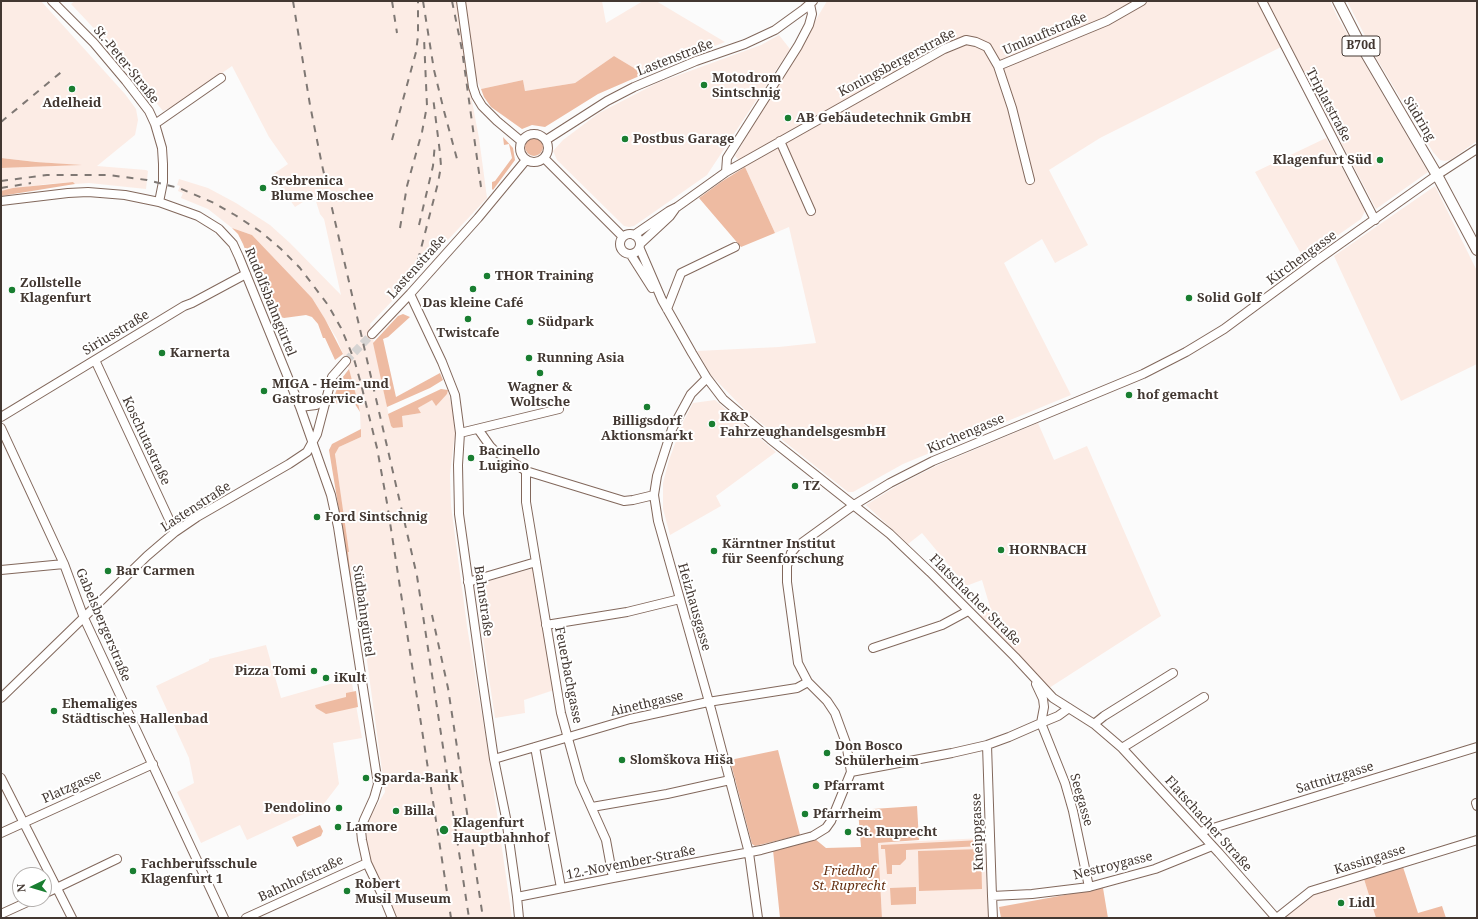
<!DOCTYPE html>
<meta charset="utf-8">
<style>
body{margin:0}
#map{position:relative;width:1478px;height:919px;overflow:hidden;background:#fbfbfb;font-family:"Noto Serif",serif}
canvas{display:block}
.frame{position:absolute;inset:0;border:2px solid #423731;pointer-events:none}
.north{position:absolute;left:12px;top:867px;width:40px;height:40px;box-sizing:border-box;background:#fff;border:1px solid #b3afad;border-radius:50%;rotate:265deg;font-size:11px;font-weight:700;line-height:16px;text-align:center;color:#423731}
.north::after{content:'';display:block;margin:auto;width:14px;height:18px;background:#197e31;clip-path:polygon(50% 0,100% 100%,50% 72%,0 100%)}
</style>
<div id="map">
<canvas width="1478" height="919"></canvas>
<div class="frame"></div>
<div class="north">N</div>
</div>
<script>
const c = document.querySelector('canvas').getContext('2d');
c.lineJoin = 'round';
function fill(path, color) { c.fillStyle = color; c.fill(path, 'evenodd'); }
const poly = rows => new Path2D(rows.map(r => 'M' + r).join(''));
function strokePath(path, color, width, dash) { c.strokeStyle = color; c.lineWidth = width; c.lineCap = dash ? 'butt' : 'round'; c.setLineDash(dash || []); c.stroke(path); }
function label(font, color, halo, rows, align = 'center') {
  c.font = font + ' "Noto Serif",serif'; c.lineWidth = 4; c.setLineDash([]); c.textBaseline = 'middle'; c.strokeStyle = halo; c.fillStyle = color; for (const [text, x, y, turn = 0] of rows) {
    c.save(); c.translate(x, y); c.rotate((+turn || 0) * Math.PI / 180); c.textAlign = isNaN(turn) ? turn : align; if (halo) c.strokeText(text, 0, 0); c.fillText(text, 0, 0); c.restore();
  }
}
fill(poly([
 [1,1,41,1,125,94,136,109,138,120,135,135,97,166,146,170,148,171,146,189,89,183,75,184,73,182,46,184,1,191,1,168,77,165,36,162,1,158],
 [75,1,457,1,471,96,479,138,487,198,418,272,394,288,394,299,370,324,391,426,402,416,421,413,418,408,432,399,435,404,447,394,448,390,452,408,456,439,454,440,450,475,451,506,467,626,489,758,512,918,394,918,368,860,366,831,371,815,385,792,360,610,354,595,335,453,339,447,361,437,360,412,349,369,337,339,312,298,295,280,252,235,232,228,208,209,181,198,183,193,178,191,180,186,177,185,179,179,208,188,236,203,270,225,290,243,341,295,324,219,320,214,314,195,295,207,272,175,288,164,269,137,232,66,180,103,163,111,103,38,71,4],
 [465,1,602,1,606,23,643,1,656,1,725,42,644,74,614,56,575,83,525,91,523,80,481,89,476,78],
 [827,1,1330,1,1338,18,1428,172,1376,209,1289,43,1100,138,1049,170,1088,245,1055,263,1042,239,1004,263,1071,395,903,464,853,492,848,492,747,412,711,375,697,351,779,347,816,343,789,227,775,233,745,167,735,156],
 [1347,1,1477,1,1477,141,1450,160,1445,161,1440,160,1433,152,1378,61],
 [779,35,790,49,707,175,634,226,629,227,624,226,557,160,553,151,563,140,599,113,657,83,761,45],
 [1326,138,1365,211,1361,219,1304,259,1255,172],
 [1435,186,1477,271,1477,364,1401,401,1334,256],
 [715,400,776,452,716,496,721,506,670,535,663,509,663,483,669,460,683,422,693,403],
 [1038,423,1054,460,1087,446,1161,616,1049,688,979,617,990,607,982,580,966,586,922,533,908,544,866,505,895,487,936,466],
 [534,568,554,690,524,700,525,713,495,718,475,585],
 [266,645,281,698,351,678,362,738,333,743,339,784,323,805,247,840,240,825,201,843,177,792,194,783,189,758,156,686,209,661,209,659],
 [984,838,987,895,989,918,882,918,878,843],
 [1364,879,1376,918,1286,918,1285,917,1305,899,1318,893]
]), '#fcece5');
fill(poly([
 [614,56,644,74,598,94,545,127,532,125,522,129,491,107,484,97,481,89,523,80,525,91,575,83],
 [503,137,513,148,515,160,493,190,492,189,492,182,495,181,512,158,509,144,504,145],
 '525 147a9 9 0 1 1 18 0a9 9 0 1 1-18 0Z',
 [1,158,36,162,82,165,1,168],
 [745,167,775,233,741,247,699,198,721,182],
 [73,182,75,184,1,196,1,191,13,188],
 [232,228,252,235,295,280,312,298,325,319,343,354,335,360,325,338,323,338,318,324,312,317,306,315,284,318,275,315,271,317,243,244,238,234],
 [403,314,410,317,388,337,383,339,396,397,440,373,443,380,430,388,387,407,373,343,398,316],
 [349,369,356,395,360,412,353,401,332,404,339,382],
 [441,389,448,390,447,394,436,406,432,400,418,408,421,413,402,416,403,427,393,428,391,426,388,414],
 [361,429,361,437,339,447,335,454,349,552,348,552,351,577,350,577,329,450,332,444],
 [356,691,358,707,326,714,316,708,315,705,346,697,346,693],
 [778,750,800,835,755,846,752,844,730,760],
 [917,806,919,840,878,843,882,918,780,918,773,850,815,839,826,848,861,847,858,810],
 [320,825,323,831,321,836,297,847,292,837],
 [981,840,981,846,906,850,906,859,900,865,892,865,892,874,887,874,885,849,881,849,881,845],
 [981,849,982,889,919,891,918,851],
 [1403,867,1418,913,1442,906,1446,918,1376,918,1364,879],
 [916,887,916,904,891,905,890,888],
 [1103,888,1108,918,1001,918,999,907]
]), '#eebba2');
strokePath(poly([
 [346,361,372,334]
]), '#d6d4d3', 8, [8, 4]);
const minor = poly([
 [52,1,94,43,126,81,149,111,155,124,162,148,163,164,163,182,159,202],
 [461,1,473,87,476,96,482,106,497,121,521,141],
 [1262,1,1375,220],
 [998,66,1107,21,1142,1],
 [155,124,221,78],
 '520 148a14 14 0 1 1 28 0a14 14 0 1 1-28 0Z',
 [546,140,607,101,634,87,696,61,745,44,775,30,804,9,813,1],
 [780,141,811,211],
 [544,158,623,237],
 [726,172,727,158,798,46,809,25,812,14,810,4],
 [1,201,68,193,88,192,125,195,159,202,198,216,219,229,233,244,239,257,300,407,331,495,338,527,378,784,374,798,364,820,361,830,362,840,367,863,386,903,392,918],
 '620 244a10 10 0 1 1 20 0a10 10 0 1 1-20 0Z',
 [634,235,669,211,677,207,726,172,944,49,966,40,976,42,987,47,998,66,1012,108,1030,180],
 [641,243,670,216,675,209],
 [640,249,662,300,692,353,707,378,723,399,770,439,890,534,930,572,1015,657,1053,698,1094,724,1122,748,1219,853,1276,918],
 [631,255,652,288],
 [410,294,442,362,455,395,460,433,458,465,459,514,481,671,494,759,506,818,517,897,519,918],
 [667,309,681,273,735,247],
 [372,334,410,294,478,218,526,160],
 [95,360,175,532],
 [300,407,316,405,326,399],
 [1,417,184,306,192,303,246,274],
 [1,428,64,564,84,618,224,918],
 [478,429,490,446,495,451,526,471,624,501,633,500,654,495,658,521,711,709,749,853,758,918],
 [460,433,559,409],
 [526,471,526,502,561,713,580,782,606,840,613,878],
 [654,495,657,476,672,429,691,394,707,378],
 [1,570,64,564],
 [468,582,536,562],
 [546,625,627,612,680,599],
 [873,648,942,625,968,611],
 [1036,684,1043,699,1044,707,1041,723,1065,783,1073,811,1089,887],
 [1,698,147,556,175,532,197,517,289,464,307,452,317,434,332,377,346,361],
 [1094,724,1104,716,1173,673],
 [987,745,992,896,993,918],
 [535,747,561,888],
 [1122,748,1204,697],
 [494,759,630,719,708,702,797,688,808,682],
 [851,772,952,753,987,745,1009,737,1041,723,1058,716,1069,708],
 [1,778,72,918],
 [1476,803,1477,806],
 [592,807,667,794,730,780],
 [1200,832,1477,747],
 [1,833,153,764],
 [44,894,117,859],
 [992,896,1032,894,1089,887,1155,869,1212,846],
 [517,897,613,878,761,850,813,836,826,828,831,821,851,772,846,743,835,713,827,701,808,682,798,663,787,582,787,566,791,553,796,547,854,505,890,483,933,461,1143,374,1186,352,1224,329,1316,261,1437,175,1477,149],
 [1,914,34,899],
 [246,918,367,863],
 [1277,918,1311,891,1477,840]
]);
const major = poly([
 [1338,1,1358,40,1437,175,1477,250]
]);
strokePath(minor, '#82685c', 10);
strokePath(major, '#82685c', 12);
strokePath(minor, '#fff', 8);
strokePath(major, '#fff', 10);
strokePath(poly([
 [293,1,310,105,322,165,417,576,469,918],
 [392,1,397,33],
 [423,1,434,70,444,111,457,159],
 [452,1,462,50,481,187],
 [1,122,65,69],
 [392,140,416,52,418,36,418,1],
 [1,181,47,175,109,175,147,180,179,188,214,203,235,215,261,232,281,249,300,268,328,305,341,328,354,359,361,384,377,448,387,503,451,918],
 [1,188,31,183],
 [419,225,433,166,435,143],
 [400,228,407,186,422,132,427,106,424,38],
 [418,260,438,183,441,166,440,153,433,97],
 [432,615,448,688,483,918]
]), '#7f7874', 2, [7, 7]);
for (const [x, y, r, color] of [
 [704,85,4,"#197e31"],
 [72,89,4,"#197e31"],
 [788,118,4,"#197e31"],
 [625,139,4,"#197e31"],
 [1380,160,4,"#197e31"],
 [263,188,4,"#197e31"],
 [487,276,4,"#197e31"],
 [473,289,4,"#197e31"],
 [12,290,4,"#197e31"],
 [1189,298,4,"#197e31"],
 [468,319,4,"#197e31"],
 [530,322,4,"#197e31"],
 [162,353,4,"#197e31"],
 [529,358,4,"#197e31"],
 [540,373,4,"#197e31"],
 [264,391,4,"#197e31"],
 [1129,395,4,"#197e31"],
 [647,407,4,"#197e31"],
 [712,424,4,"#197e31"],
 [471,458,4,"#197e31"],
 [795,486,4,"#197e31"],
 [317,517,4,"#197e31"],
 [1001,550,4,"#197e31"],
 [714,551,4,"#197e31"],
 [108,571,4,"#197e31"],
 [314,671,4,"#197e31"],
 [326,678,4,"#197e31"],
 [54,711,4,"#197e31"],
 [827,753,4,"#197e31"],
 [622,760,4,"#197e31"],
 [366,778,4,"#197e31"],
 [816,786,4,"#197e31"],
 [339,808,4,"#197e31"],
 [396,811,4,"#197e31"],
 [805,814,4,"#197e31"],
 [338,827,4,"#197e31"],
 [444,830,5,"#197e31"],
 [848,832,4,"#197e31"],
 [133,871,4,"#197e31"],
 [347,891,4,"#197e31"],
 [1341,903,4,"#197e31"]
]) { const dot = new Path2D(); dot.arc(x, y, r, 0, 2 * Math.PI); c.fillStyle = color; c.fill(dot); strokePath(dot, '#fff', 1.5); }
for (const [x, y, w] of [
 [1361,46,38]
]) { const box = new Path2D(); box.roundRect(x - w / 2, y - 10, w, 20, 3); c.fillStyle = '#fff'; c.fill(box); strokePath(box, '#423731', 1); }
label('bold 12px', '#423731', null, [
 ["B70d",1361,46]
]);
label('13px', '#423731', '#fff', [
 ["Umlauftstraße",1045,34,-23],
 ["Lastenstraße",675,58,-21],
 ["Koningsbergerstraße",897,63,-28],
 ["St.-Peter-Straße",126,65,51],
 ["Triplatstraße",1328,105,62],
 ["Südring",1419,119,59],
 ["Kirchengasse",1302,258,-36],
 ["Lastenstraße",417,267,-48],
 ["Rudolfsbahngürtel",270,302,68],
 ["Siriusstraße",116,333,-31],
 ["Kirchengasse",966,434,-23],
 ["Koschutastraße",146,441,65],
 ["Lastenstraße",196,507,-33],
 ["Flatschacher Straße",975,600,45],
 ["Bahnstraße",483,601,82],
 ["Heizhausgasse",694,607,74],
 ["Südbahngürtel",363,611,82],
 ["Gabelsbergerstraße",103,625,67],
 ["Feuerbachgasse",568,675,79],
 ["Ainethgasse",647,704,-13],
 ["Sattnitzgasse",1335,778,-17],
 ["Platzgasse",72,787,-24],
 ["Seegasse",1081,800,74],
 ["Flatschacher Straße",1208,824,48],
 ["Kneippgasse",978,832,-92],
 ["Kassingasse",1370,860,-17],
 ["12.-November-Straße",631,863,-11],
 ["Nestroygasse",1113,866,-14],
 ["Bahnhofstraße",301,879,-25]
]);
label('bold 13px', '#423731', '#fff', [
 ["Motodrom",712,78],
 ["Sintschnig",712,93],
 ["Adelheid",72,103,"center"],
 ["AB Gebäudetechnik GmbH",796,118],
 ["Postbus Garage",633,139],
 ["Klagenfurt Süd",1372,160,"right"],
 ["Srebrenica",271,181],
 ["Blume Moschee",271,196],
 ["THOR Training",495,276],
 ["Zollstelle",20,283],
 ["Klagenfurt",20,298],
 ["Solid Golf",1197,298],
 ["Das kleine Café",473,303,"center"],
 ["Südpark",538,322],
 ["Twistcafe",468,333,"center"],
 ["Karnerta",170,353],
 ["Running Asia",537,358],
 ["MIGA - Heim- und",272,384],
 ["Gastroservice",272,399],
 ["Wagner &",540,387,"center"],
 ["Woltsche",540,402,"center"],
 ["hof gemacht",1137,395],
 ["K&P",720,417],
 ["FahrzeughandelsgesmbH",720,432],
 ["Billigsdorf",647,421,"center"],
 ["Aktionsmarkt",647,436,"center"],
 ["Bacinello",479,451],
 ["Luigino",479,466],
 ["TZ",803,486],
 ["Ford Sintschnig",325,517],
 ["Kärntner Institut",722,544],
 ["für Seenforschung",722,559],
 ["HORNBACH",1009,550],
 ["Bar Carmen",116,571],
 ["Pizza Tomi",306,671,"right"],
 ["iKult",334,678],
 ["Ehemaliges",62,704],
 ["Städtisches Hallenbad",62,719],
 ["Don Bosco",835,746],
 ["Schülerheim",835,761],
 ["Slomškova Hiša",630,760],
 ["Sparda-Bank",374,778],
 ["Pfarramt",824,786],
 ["Pendolino",331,808,"right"],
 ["Billa",404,811],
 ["Pfarrheim",813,814],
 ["Klagenfurt",453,823],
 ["Hauptbahnhof",453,838],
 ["Lamore",346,827],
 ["St. Ruprecht",856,832],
 ["Fachberufsschule",141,864],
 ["Klagenfurt 1",141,879],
 ["Robert",355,884],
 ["Musil Museum",355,899],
 ["Lidl",1349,903]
], 'left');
label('italic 13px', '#663012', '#fff', [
 ["Friedhof",849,871],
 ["St. Ruprecht",849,886]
]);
</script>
